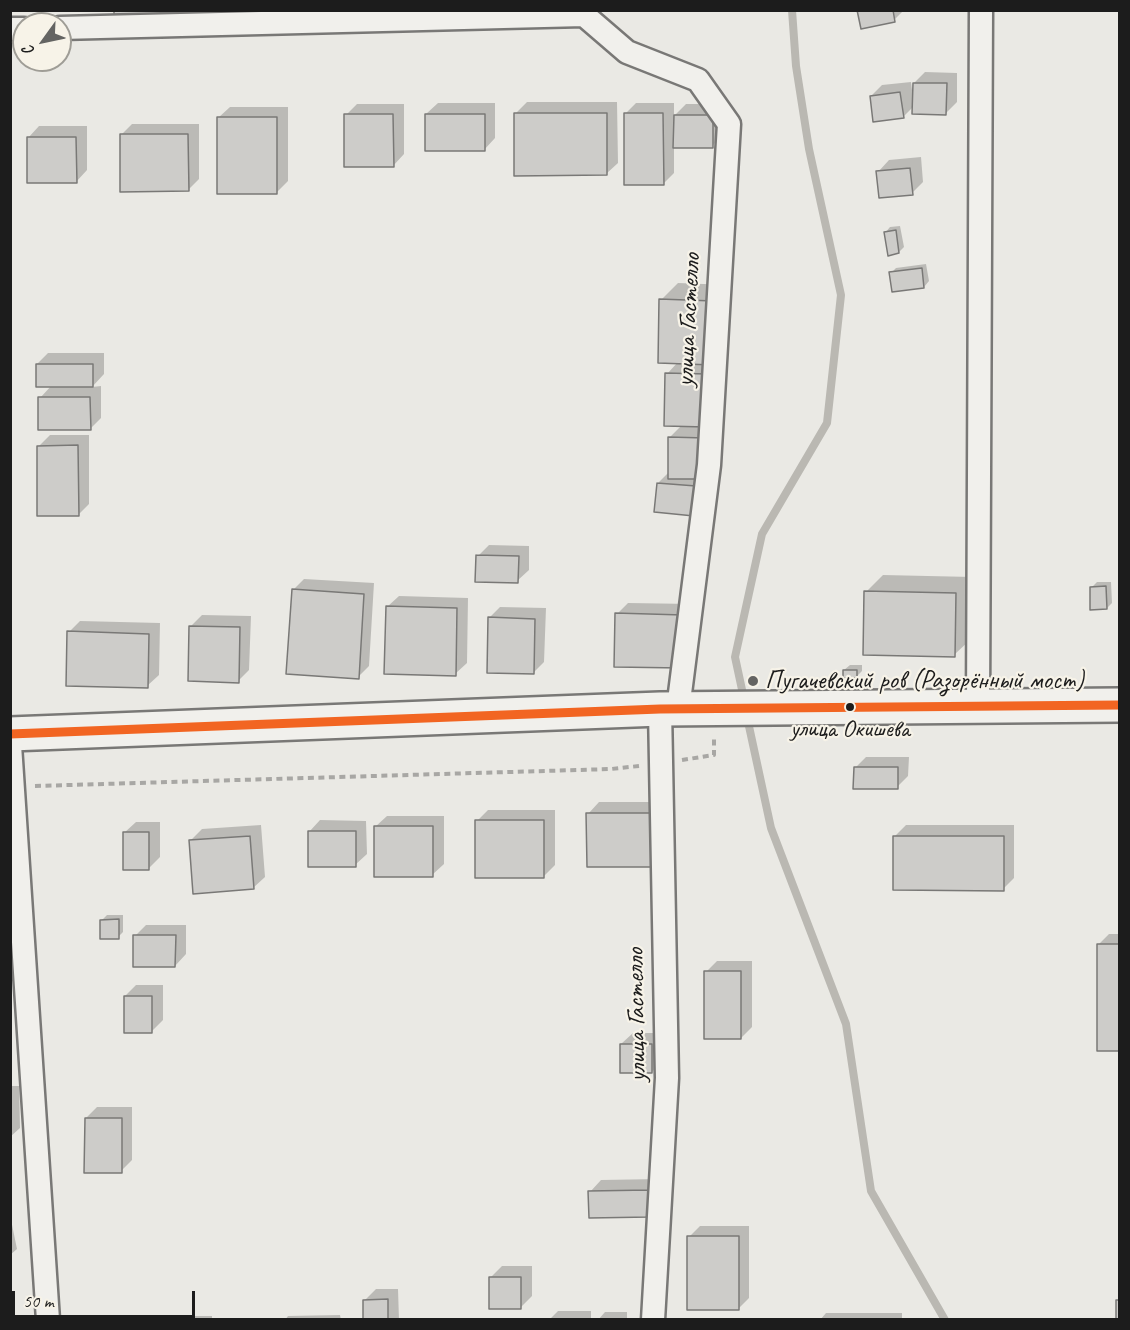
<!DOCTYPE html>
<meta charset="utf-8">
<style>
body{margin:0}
#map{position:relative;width:1130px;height:1330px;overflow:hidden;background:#eae9e4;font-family:Caveat,sans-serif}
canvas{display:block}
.frame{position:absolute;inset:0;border:12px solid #1c1c1c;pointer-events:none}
.north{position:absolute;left:12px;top:12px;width:60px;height:60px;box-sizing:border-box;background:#f7f3e8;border:2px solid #9f9d96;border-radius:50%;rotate:237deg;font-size:16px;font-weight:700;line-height:24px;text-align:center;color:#1c1c1c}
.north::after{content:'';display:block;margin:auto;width:21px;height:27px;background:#646462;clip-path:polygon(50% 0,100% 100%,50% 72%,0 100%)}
.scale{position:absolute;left:12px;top:1291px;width:183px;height:27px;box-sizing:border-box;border:3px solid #1c1c1c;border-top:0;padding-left:8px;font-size:18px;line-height:21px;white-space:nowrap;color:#1c1c1c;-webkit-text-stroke:4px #f7f3e8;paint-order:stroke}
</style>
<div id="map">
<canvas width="1130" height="1330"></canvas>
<div class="frame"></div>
<div class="north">С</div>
<div class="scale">50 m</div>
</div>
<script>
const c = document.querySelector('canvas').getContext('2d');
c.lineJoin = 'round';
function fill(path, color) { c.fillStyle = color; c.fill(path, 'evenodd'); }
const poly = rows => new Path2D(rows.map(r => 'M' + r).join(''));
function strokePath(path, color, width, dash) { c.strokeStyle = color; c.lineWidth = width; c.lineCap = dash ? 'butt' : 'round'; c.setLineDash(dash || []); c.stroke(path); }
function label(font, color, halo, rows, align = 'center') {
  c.font = font + ' Caveat,sans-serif'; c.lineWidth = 4.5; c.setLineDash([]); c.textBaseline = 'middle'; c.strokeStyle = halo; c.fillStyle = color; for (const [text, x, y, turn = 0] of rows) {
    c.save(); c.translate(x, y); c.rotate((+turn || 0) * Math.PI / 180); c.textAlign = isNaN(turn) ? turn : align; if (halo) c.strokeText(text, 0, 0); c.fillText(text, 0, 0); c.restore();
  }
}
fill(poly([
 [859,10,904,10,894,20],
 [925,72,957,73,957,102,946,113,914,106,903,117,871,96,882,85,911,82,912,90,914,90,914,83],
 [527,102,617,102,618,163,606,174,515,114],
 [438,103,495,103,495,138,484,150,426,114],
 [636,103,674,103,674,116,686,104,723,104,723,135,712,146,674,146,674,173,663,184,625,114],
 [357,104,404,104,404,154,393,166,346,115],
 [230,107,288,107,288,181,277,192,218,118],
 [132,124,199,124,199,179,188,190,121,135],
 [39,126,87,126,87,170,76,182,28,138],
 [921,157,923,182,912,193,878,172,889,160],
 [900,226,904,247,899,252,885,233,890,227],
 [926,264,929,281,924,287,891,273,896,268],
 [678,283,730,285,729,346,712,363,704,503,658,483,669,472,669,438,682,425,667,374,678,362,661,300],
 [48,353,104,353,104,374,92,387,101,386,101,418,90,429,40,398,52,385,37,364],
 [50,435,89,435,89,504,78,515,39,446],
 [489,545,529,546,529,570,517,581,478,556],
 [883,575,973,577,971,639,954,655,866,592],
 [304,579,374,583,369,666,358,677,293,590],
 [1097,582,1111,582,1112,603,1107,608,1092,587],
 [399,596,468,598,467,663,455,674,387,607],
 [628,603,693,604,681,667,617,614],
 [500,607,546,608,544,662,533,673,489,618],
 [202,615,251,616,249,670,238,681,191,626],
 [80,621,160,623,159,675,147,686,69,632],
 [850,665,862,665,862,671,856,677,844,670],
 [866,757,909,757,908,776,897,787,855,768],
 [599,802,662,802,663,855,588,814],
 [488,810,555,810,555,865,543,877,477,821],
 [387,816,444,816,444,864,432,875,375,827],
 [320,820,366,821,367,854,355,865,309,832],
 [136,822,160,822,160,857,149,868,124,833],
 [261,825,265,877,253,888,190,841,202,829],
 [906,825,1014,825,1014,878,1003,889,895,836],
 [107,915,123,915,123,932,118,937,102,920],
 [146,925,186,925,186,954,175,966,135,936],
 [1109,934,1120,934,1120,1049,1098,945],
 [717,961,752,961,752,1027,741,1038,706,972],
 [136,985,163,985,163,1020,151,1032,125,996],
 [633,1033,662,1033,663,1060,652,1072,621,1044],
 [10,1086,19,1086,20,1128,10,1137],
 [97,1107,132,1107,132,1160,121,1171,86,1118],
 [660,1179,660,1204,590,1192,601,1180],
 [10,1215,17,1249,10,1255],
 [700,1226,749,1226,749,1298,738,1309,689,1237],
 [502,1266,532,1266,532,1296,521,1307,491,1277],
 [376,1289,398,1289,399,1320,365,1320,365,1300],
 [558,1311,591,1311,591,1320,549,1320],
 [605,1312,627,1312,627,1320,598,1320],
 [826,1313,902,1313,902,1320,820,1320],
 [340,1315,341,1320,285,1320,288,1316],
 [195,1316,212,1316,212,1320,191,1320]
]), '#0003');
strokePath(poly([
 [744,699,735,657,762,534,827,423,841,295,809,149,796,66,792,10],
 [747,717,771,828,846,1024,871,1191,945,1320]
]), '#bab8b2', 8);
const building = poly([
 [114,10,213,10,213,15,114,16,114,10],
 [857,10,893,10,895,22,861,29,857,10],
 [913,83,947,83,946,115,912,114,913,83],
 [900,92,904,118,873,122,870,96,900,92],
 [514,113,607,113,607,175,514,176,514,113],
 [624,113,663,113,664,185,624,185,624,113],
 [344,114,393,114,394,167,344,167,344,114],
 [425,114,485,114,485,151,425,151,425,114],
 [674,115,713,115,713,148,673,148,674,115],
 [217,117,277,117,277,194,217,194,217,117],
 [120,134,188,134,189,191,120,192,120,134],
 [27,137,76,137,77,183,27,183,27,137],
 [910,168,913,195,879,198,876,171,910,168],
 [896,230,899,253,888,256,884,232,896,230],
 [922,268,924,288,892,292,889,272,922,268],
 [659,299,714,301,713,365,658,363,659,299],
 [36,364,93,364,93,387,36,387,36,364],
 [665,373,707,374,706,427,664,426,665,373],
 [38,397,90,397,91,430,38,430,38,397],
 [668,437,706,438,706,479,668,479,668,437],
 [78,445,79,516,37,516,37,446,78,445],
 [657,483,696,486,694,516,654,512,657,483],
 [476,555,519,556,518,583,475,582,476,555],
 [1106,586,1107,609,1090,610,1090,587,1106,586],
 [292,589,364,594,359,679,286,674,292,589],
 [864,591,956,593,955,657,863,655,864,591],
 [386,606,457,608,456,676,384,674,386,606],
 [615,613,683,615,682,668,614,667,615,613],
 [488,617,535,619,534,674,487,673,488,617],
 [189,626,240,627,239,683,188,681,189,626],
 [67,631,149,634,148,688,66,686,67,631],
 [843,670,857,670,857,678,843,678,843,670],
 [854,767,898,767,898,789,853,789,854,767],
 [586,813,652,813,652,867,587,867,586,813],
 [475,820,544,820,544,878,475,878,475,820],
 [374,826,433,826,433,877,374,877,374,826],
 [308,831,356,831,356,867,308,867,308,831],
 [123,832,149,832,149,870,123,870,123,832],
 [250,836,254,889,193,894,189,840,250,836],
 [893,836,1004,836,1004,891,893,890,893,836],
 [119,919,119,939,100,939,100,920,119,919],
 [133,935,176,935,175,967,133,967,133,935],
 [1097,944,1120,944,1120,1051,1097,1051,1097,944],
 [704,971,741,971,741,1039,704,1039,704,971],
 [124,996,152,996,152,1033,124,1033,124,996],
 [620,1044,652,1044,652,1073,620,1073,620,1044],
 [85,1118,122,1118,122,1173,84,1173,85,1118],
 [649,1190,650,1217,589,1218,588,1191,649,1190],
 [687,1236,739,1236,739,1310,687,1310,687,1236],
 [489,1277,521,1277,521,1309,489,1309,489,1277],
 [388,1299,388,1320,363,1320,363,1300,388,1299],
 [1116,1300,1120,1300,1120,1320,1116,1320,1116,1300]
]);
fill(building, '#cdccc9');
strokePath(building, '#797876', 1.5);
const street = poly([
 [584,10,584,15,627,52,698,80,729,124,709,465,678,709],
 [60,28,584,15],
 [10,29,24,29],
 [978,706,981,10],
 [10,745,48,1320],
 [653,1320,667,1078,660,709]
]);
const secondary = poly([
 [10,734,660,709,1120,705]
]);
strokePath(street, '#797876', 27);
strokePath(secondary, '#797876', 38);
strokePath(poly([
 [682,760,714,755,714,735],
 [35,786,611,769,639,766]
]), '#a8a7a4', 4, [6, 4.5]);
strokePath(street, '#f1f0ec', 22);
strokePath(secondary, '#f1f0ec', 33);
strokePath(poly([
 [10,734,660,709,1120,705]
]), '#f26522', 9);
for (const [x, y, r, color] of [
 [753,681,6,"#646462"],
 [850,707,5,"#1c1c1c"]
]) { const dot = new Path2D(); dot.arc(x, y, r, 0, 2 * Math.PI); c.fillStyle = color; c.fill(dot); strokePath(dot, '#f7f3e8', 2); }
label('24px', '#1c1c1c', '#f7f3e8', [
 ["улица Окишева",850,730]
]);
label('26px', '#1c1c1c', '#f7f3e8', [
 ["улица Гастелло",689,320,-87],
 ["улица Гастелло",637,1015,-91]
]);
label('26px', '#1c1c1c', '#f7f3e8', [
 ["Пугачевский ров (Разорённый мост)",765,681]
], 'left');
</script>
